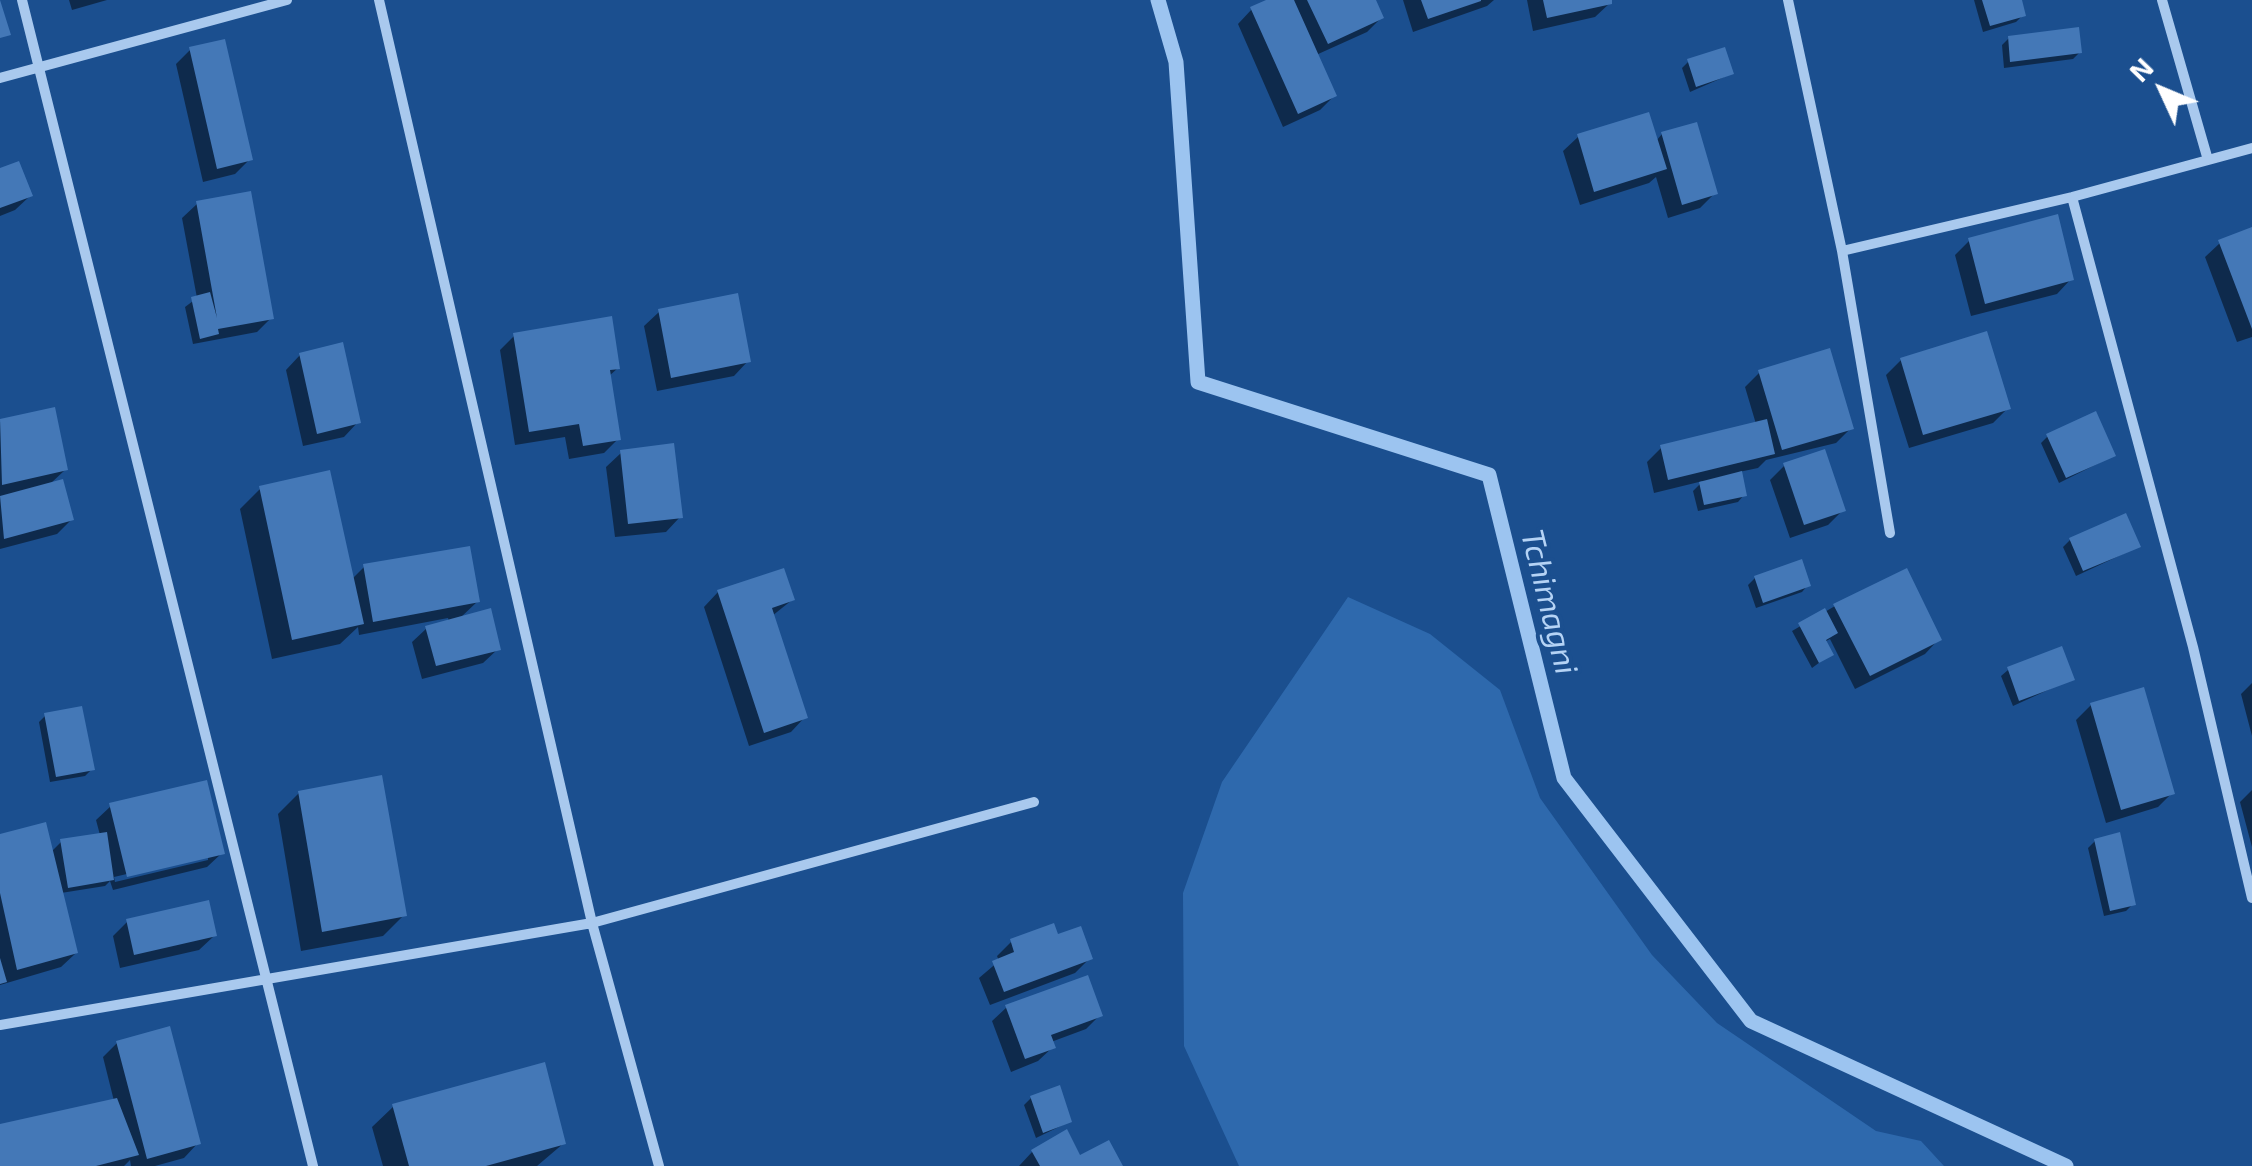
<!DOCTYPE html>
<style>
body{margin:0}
#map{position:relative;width:2252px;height:1166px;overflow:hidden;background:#1b4f8f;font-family:"Exo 2",sans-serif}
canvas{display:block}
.north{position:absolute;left:2112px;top:40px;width:100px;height:100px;-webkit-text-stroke:8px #1b4f8f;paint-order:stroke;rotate:314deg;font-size:28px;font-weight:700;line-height:40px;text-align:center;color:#fff}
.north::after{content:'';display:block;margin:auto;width:35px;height:45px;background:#fff;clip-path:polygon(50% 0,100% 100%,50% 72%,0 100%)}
</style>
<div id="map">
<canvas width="2252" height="1166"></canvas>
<div class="north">N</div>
</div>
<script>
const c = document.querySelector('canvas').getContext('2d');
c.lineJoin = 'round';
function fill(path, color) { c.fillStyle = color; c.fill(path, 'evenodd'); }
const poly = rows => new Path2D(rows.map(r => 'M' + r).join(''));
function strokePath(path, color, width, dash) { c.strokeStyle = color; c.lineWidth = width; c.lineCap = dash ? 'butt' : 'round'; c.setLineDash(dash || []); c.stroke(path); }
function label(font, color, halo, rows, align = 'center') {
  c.font = font + ' "Exo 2",sans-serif'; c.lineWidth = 8; c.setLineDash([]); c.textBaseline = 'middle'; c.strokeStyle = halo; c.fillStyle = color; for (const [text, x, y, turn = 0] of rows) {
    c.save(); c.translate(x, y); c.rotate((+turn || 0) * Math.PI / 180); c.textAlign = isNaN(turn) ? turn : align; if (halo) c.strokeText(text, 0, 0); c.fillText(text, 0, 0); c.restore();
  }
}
fill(poly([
 [1348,597,1430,634,1500,690,1540,798,1652,955,1717,1023,1876,1131,1921,1141,1944,1166,1239,1166,1184,1046,1183,893,1222,782]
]), '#2e69ad');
fill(poly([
 [69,0,107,0,72,10],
 [1272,0,1373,0,1381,18,1367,32,1316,55,1334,96,1320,110,1283,127,1238,24,1252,9],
 [1403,0,1494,0,1487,6,1413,32],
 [1527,0,1609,0,1610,3,1595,17,1533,31],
 [1974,0,2019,0,2023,15,2016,22,1983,32],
 [2009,38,2079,53,2073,59,2004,68,2002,45],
 [191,49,250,159,235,174,203,182,176,64],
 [1689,61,1731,74,1690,92,1682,68],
 [1662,134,1715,193,1700,208,1668,218,1656,177,1649,183,1580,205,1563,151,1578,137,1656,141],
 [0,171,30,196,15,210,0,216],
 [197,204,271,318,257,332,193,344,185,307,197,298,182,218],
 [2252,230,2252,337,2237,342,2205,257,2220,243],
 [1970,240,2071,279,2057,294,1971,316,1955,255],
 [659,312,748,361,734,376,657,391,644,326],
 [515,335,618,368,608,377,618,439,604,453,569,459,565,437,515,445,500,350],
 [300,355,358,422,344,437,303,446,286,370],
 [1901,360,2008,408,1993,423,1909,448,1886,375],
 [1760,372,1851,428,1836,443,1766,460,1758,468,1739,472,1744,495,1738,502,1698,511,1693,491,1703,481,1654,493,1647,462,1662,447,1756,424,1745,387],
 [53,410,66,469,49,485,71,520,57,534,0,549,0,422],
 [2048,436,2113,456,2059,483,2041,443],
 [621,453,680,517,666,532,615,537,606,467],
 [1785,465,1843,510,1828,525,1790,538,1770,480],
 [261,488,352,579,364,567,478,601,459,619,498,649,483,663,422,679,412,642,427,628,449,622,448,618,359,635,358,627,340,644,272,659,240,509],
 [2070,540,2138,547,2076,576,2063,547],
 [1755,578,1808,585,1802,592,1756,608,1748,585],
 [718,592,792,600,772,616,805,717,791,732,749,746,704,607],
 [1835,606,1939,639,1925,654,1855,689,1830,639,1824,642,1831,654,1812,668,1792,631],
 [2008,670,2072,679,2013,706,2001,676],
 [2252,683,2252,736,2241,694],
 [2091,705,2172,793,2158,807,2106,823,2076,720],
 [45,716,92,769,85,776,50,782,39,722],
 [2252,790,2252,847,2240,802],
 [299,793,404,915,383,936,301,951,278,814],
 [111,806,222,853,207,867,113,890,110,881,105,886,61,893,76,953,61,967,0,985,0,837,51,852,61,842,100,835,96,820],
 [208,855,208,860,115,882,114,877],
 [2095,841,2133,904,2126,911,2104,916,2088,848],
 [127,922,214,936,199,950,120,968,113,936],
 [1056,937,1090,958,1075,973,990,1005,979,978,999,961,997,956,1012,941],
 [1007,1007,1100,1015,1086,1029,1051,1042,1053,1047,1038,1061,1011,1072,992,1021],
 [117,1043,198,1143,184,1158,155,1166,131,1166,130,1160,124,1166,0,1166,0,1127,114,1101,103,1057],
 [1031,1098,1069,1122,1036,1138,1024,1105],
 [394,1106,564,1143,537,1166,383,1166,372,1127],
 [1032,1152,1079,1158,1120,1166,1019,1166]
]), '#0007');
strokePath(poly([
 [1158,0,1176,62,1198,382,1489,475,1564,778,1751,1021,2066,1166]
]), '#9cc4f0', 15);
fill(poly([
 [0,0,11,35,0,38],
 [1266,0,1294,0,1337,96,1298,114,1250,7],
 [1307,0,1376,0,1384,18,1328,44],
 [1421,0,1481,0,1481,1,1428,19],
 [1543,0,1612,0,1612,4,1547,18],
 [1982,0,2022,0,2026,16,1990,26],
 [2079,27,2082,53,2010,62,2008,36],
 [225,39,253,160,217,169,189,47],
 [1725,47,1734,74,1696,87,1687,59],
 [1649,112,1667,169,1594,192,1577,134],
 [1697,122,1718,194,1682,205,1661,132],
 [19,161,33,196,0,208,0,168],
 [251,191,274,319,218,329,219,334,200,339,191,297,210,292,217,318,196,201],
 [2058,214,2074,280,1985,304,1968,238],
 [2252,227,2252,329,2218,240],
 [738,293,751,362,671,378,658,309],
 [612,316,620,369,610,370,621,440,583,446,579,424,529,432,513,333],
 [1987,331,2011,409,1923,435,1900,358],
 [343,342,361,423,317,434,299,353],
 [1830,348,1854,429,1782,450,1758,370],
 [55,407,68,470,2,485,0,419],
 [2096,411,2116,456,2066,478,2046,434],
 [1767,419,1775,454,1668,480,1660,445],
 [674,443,683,518,628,524,620,450],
 [1825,449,1846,511,1804,525,1783,463],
 [330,470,364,624,292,640,259,486],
 [1742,471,1747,496,1704,505,1699,482],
 [63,479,74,520,4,539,0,496],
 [2126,513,2141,547,2083,571,2069,538],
 [470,546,480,602,373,622,363,564],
 [1802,559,1811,586,1763,603,1754,576],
 [784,568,795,600,772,608,808,718,764,733,717,590],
 [1907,568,1942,640,1870,676,1833,604],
 [491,608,501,650,436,666,425,626],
 [1825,608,1838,633,1826,640,1834,655,1819,663,1798,623],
 [2062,646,2075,680,2019,701,2007,667],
 [2144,687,2175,794,2121,810,2090,703],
 [82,706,95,770,56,777,44,713],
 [382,775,407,916,322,932,298,791],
 [207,780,225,854,127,877,109,803],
 [46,822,78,953,17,970,0,893,0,834],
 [107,832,114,880,68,888,60,839],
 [2120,832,2136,905,2110,911,2094,839],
 [209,900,217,936,134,955,126,919],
 [1054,923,1058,934,1081,926,1093,959,1004,992,992,961,1014,952,1010,939],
 [0,958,7,982,0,984],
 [1088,975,1103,1016,1051,1035,1056,1048,1025,1059,1005,1005],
 [170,1026,201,1144,147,1159,116,1041],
 [545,1062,566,1144,486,1166,409,1166,392,1104],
 [1060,1085,1072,1122,1043,1133,1030,1096],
 [117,1098,139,1155,96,1166,0,1166,0,1124],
 [1067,1129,1080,1155,1109,1140,1123,1166,1040,1166,1031,1150]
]), '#4478b7');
strokePath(poly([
 [22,0,313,1166],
 [379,0,592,923,659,1166],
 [1788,0,1842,251,1890,533],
 [2162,0,2208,160],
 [0,78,287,0],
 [2072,197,2193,647,2252,898],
 [1842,251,2072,197,2252,148],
 [0,1025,592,923,1034,802]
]), '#a9c9ee', 10);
label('italic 32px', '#b5d3f5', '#1b4f8f', [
 ["Tchimagni",1549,602,76]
]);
</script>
